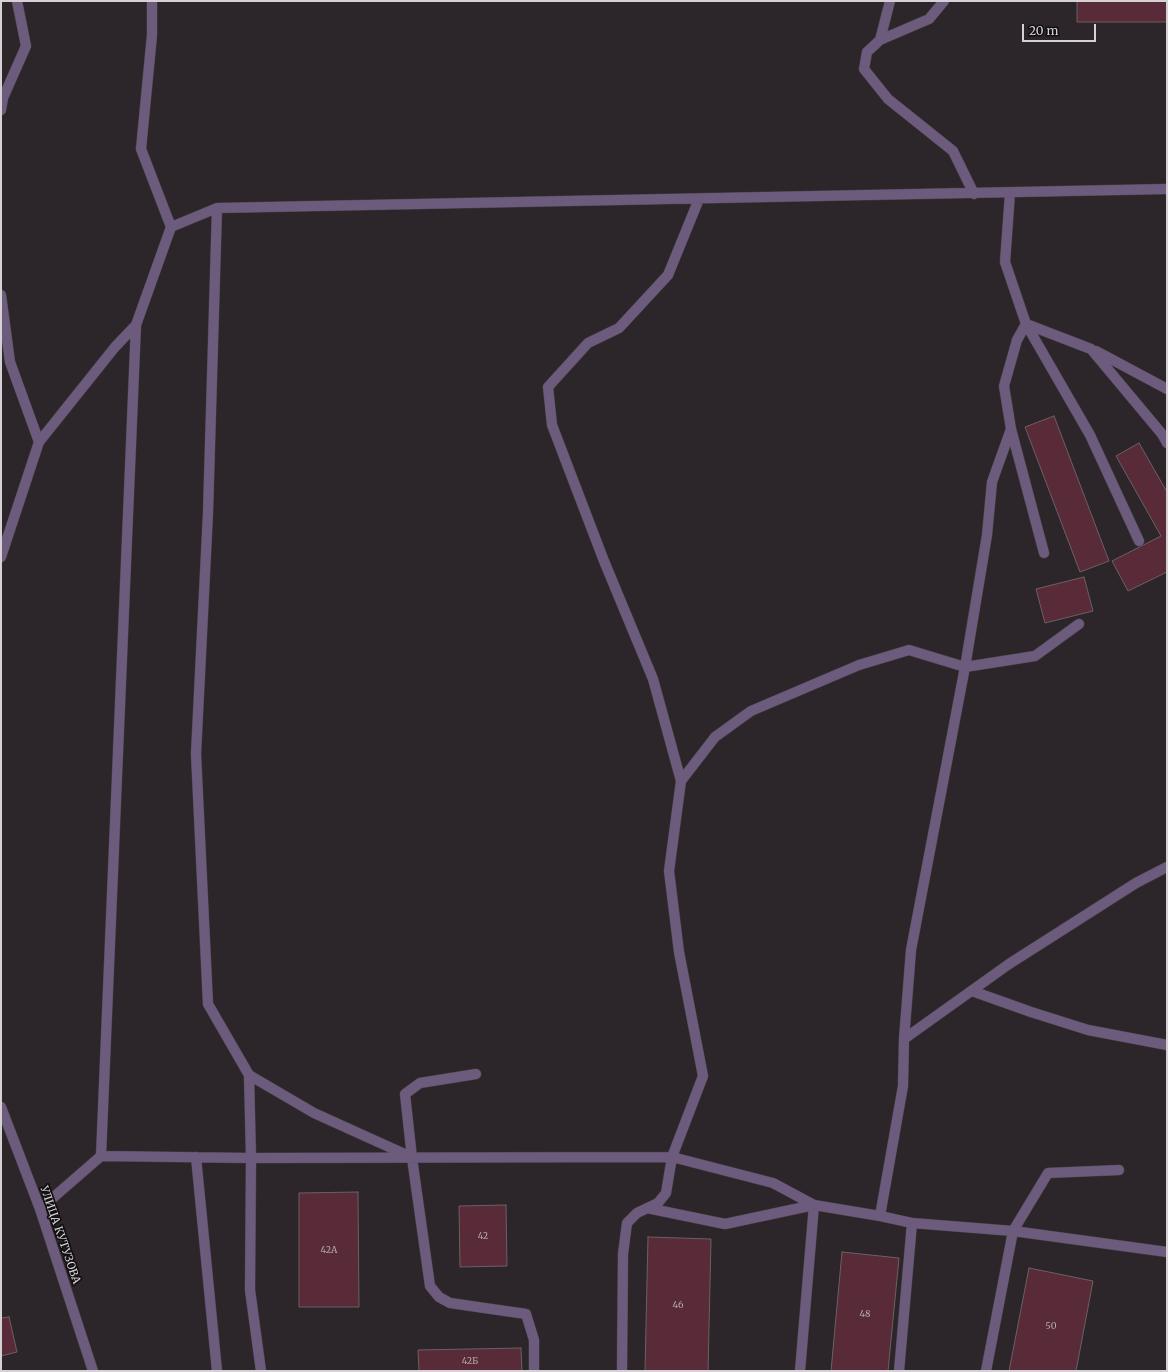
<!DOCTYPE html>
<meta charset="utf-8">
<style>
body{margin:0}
#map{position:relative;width:1168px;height:1372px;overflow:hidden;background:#2c252a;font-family:Merriweather,serif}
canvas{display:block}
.frame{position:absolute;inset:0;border:2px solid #d5d1d4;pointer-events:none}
.scale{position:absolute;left:1022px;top:24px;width:74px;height:18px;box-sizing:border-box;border:2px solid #d5d1d4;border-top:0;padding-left:5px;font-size:12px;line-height:14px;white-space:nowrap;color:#d5d1d4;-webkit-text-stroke:3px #120f11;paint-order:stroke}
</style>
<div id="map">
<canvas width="1168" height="1372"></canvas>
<div class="frame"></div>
<div class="scale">20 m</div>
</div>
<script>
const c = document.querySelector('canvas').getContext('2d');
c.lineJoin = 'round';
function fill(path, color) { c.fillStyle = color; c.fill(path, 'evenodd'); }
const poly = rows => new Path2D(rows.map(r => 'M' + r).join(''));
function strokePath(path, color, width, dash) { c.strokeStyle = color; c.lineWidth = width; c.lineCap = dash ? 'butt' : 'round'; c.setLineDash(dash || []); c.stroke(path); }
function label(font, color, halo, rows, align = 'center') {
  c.font = font + ' Merriweather,serif'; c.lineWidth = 3.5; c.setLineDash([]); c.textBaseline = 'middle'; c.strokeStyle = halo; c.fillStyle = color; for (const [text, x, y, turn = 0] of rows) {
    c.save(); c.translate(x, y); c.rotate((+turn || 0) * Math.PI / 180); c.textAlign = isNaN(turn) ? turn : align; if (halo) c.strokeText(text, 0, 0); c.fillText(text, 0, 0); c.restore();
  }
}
const building = poly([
 [1077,1,1167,1,1167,22,1077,22,1077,1],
 [1054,416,1109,561,1080,572,1025,427,1054,416],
 [1139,443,1167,492,1167,572,1128,591,1112,561,1161,536,1116,456,1139,443],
 [1084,577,1093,611,1045,623,1036,589,1084,577],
 [358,1192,359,1307,299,1307,299,1193,358,1192],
 [506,1205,507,1266,460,1267,459,1206,506,1205],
 [648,1237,711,1239,708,1371,645,1371,648,1237],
 [842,1252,899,1258,888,1371,831,1371,842,1252],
 [1029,1268,1093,1281,1076,1371,1009,1371,1029,1268],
 [9,1317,17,1352,1,1356,1,1318,9,1317],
 [521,1348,522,1371,419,1371,418,1350,521,1348]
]);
fill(building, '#592b38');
strokePath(building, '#6a6163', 1);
const minor = poly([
 [152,1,152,35,141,149,171,227],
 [944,1,929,19,880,40,867,52,864,69,888,99,953,151,974,194],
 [880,40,890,1],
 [1,110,3,98,26,46,17,1],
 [217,208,208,513,196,754,208,1004,249,1075,314,1113,409,1156],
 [1,295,10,362,39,442,1,557],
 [1026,324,1090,435,1139,541],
 [1026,324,1091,349,1162,434,1167,443],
 [1096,351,1167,389],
 [1011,429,1044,553],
 [39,442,115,347,136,325],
 [681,781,653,679,604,561,552,425,548,387,588,343,619,328,668,275,699,199],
 [972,991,1031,1012,1088,1030,1167,1045],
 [904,1039,1009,964,1136,883,1167,867],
 [476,1074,420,1083,405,1094,412,1158,430,1286,439,1297,450,1303,526,1314,534,1340,534,1371],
 [249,1075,251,1158,250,1290,261,1371],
 [1,1107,40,1209,93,1371],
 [101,1156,251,1158,672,1157,773,1183,814,1205,880,1216,912,1223,1013,1231,1167,1252],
 [196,1157,217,1371],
 [647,1208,725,1224,814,1205,800,1371],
 [40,1209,101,1156,136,325,171,227,217,208,1167,189],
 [880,1216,903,1086,904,1039,911,950,965,667,987,535,992,482,1011,429,1004,386,1017,340,1026,324,1005,262,1010,193],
 [622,1371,623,1254,627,1223,637,1213,658,1203,666,1193,672,1157,703,1076,679,952,669,871,681,781,715,737,751,711,859,665,909,650,965,667,1035,656,1079,624],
 [899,1371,912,1223],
 [986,1371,1013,1231,1048,1173,1119,1170]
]);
strokePath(minor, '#474145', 11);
strokePath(minor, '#6d5b7d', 10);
label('9px', '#b6a8ad', null, [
 ["42",483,1236],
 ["42А",329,1250],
 ["46",678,1305],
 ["48",865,1314],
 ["50",1051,1326],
 ["42Б",470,1361]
]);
label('11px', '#d5d1d4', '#120f11', [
 ["УЛИЦА КУТУЗОВА",60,1235,71]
]);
</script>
